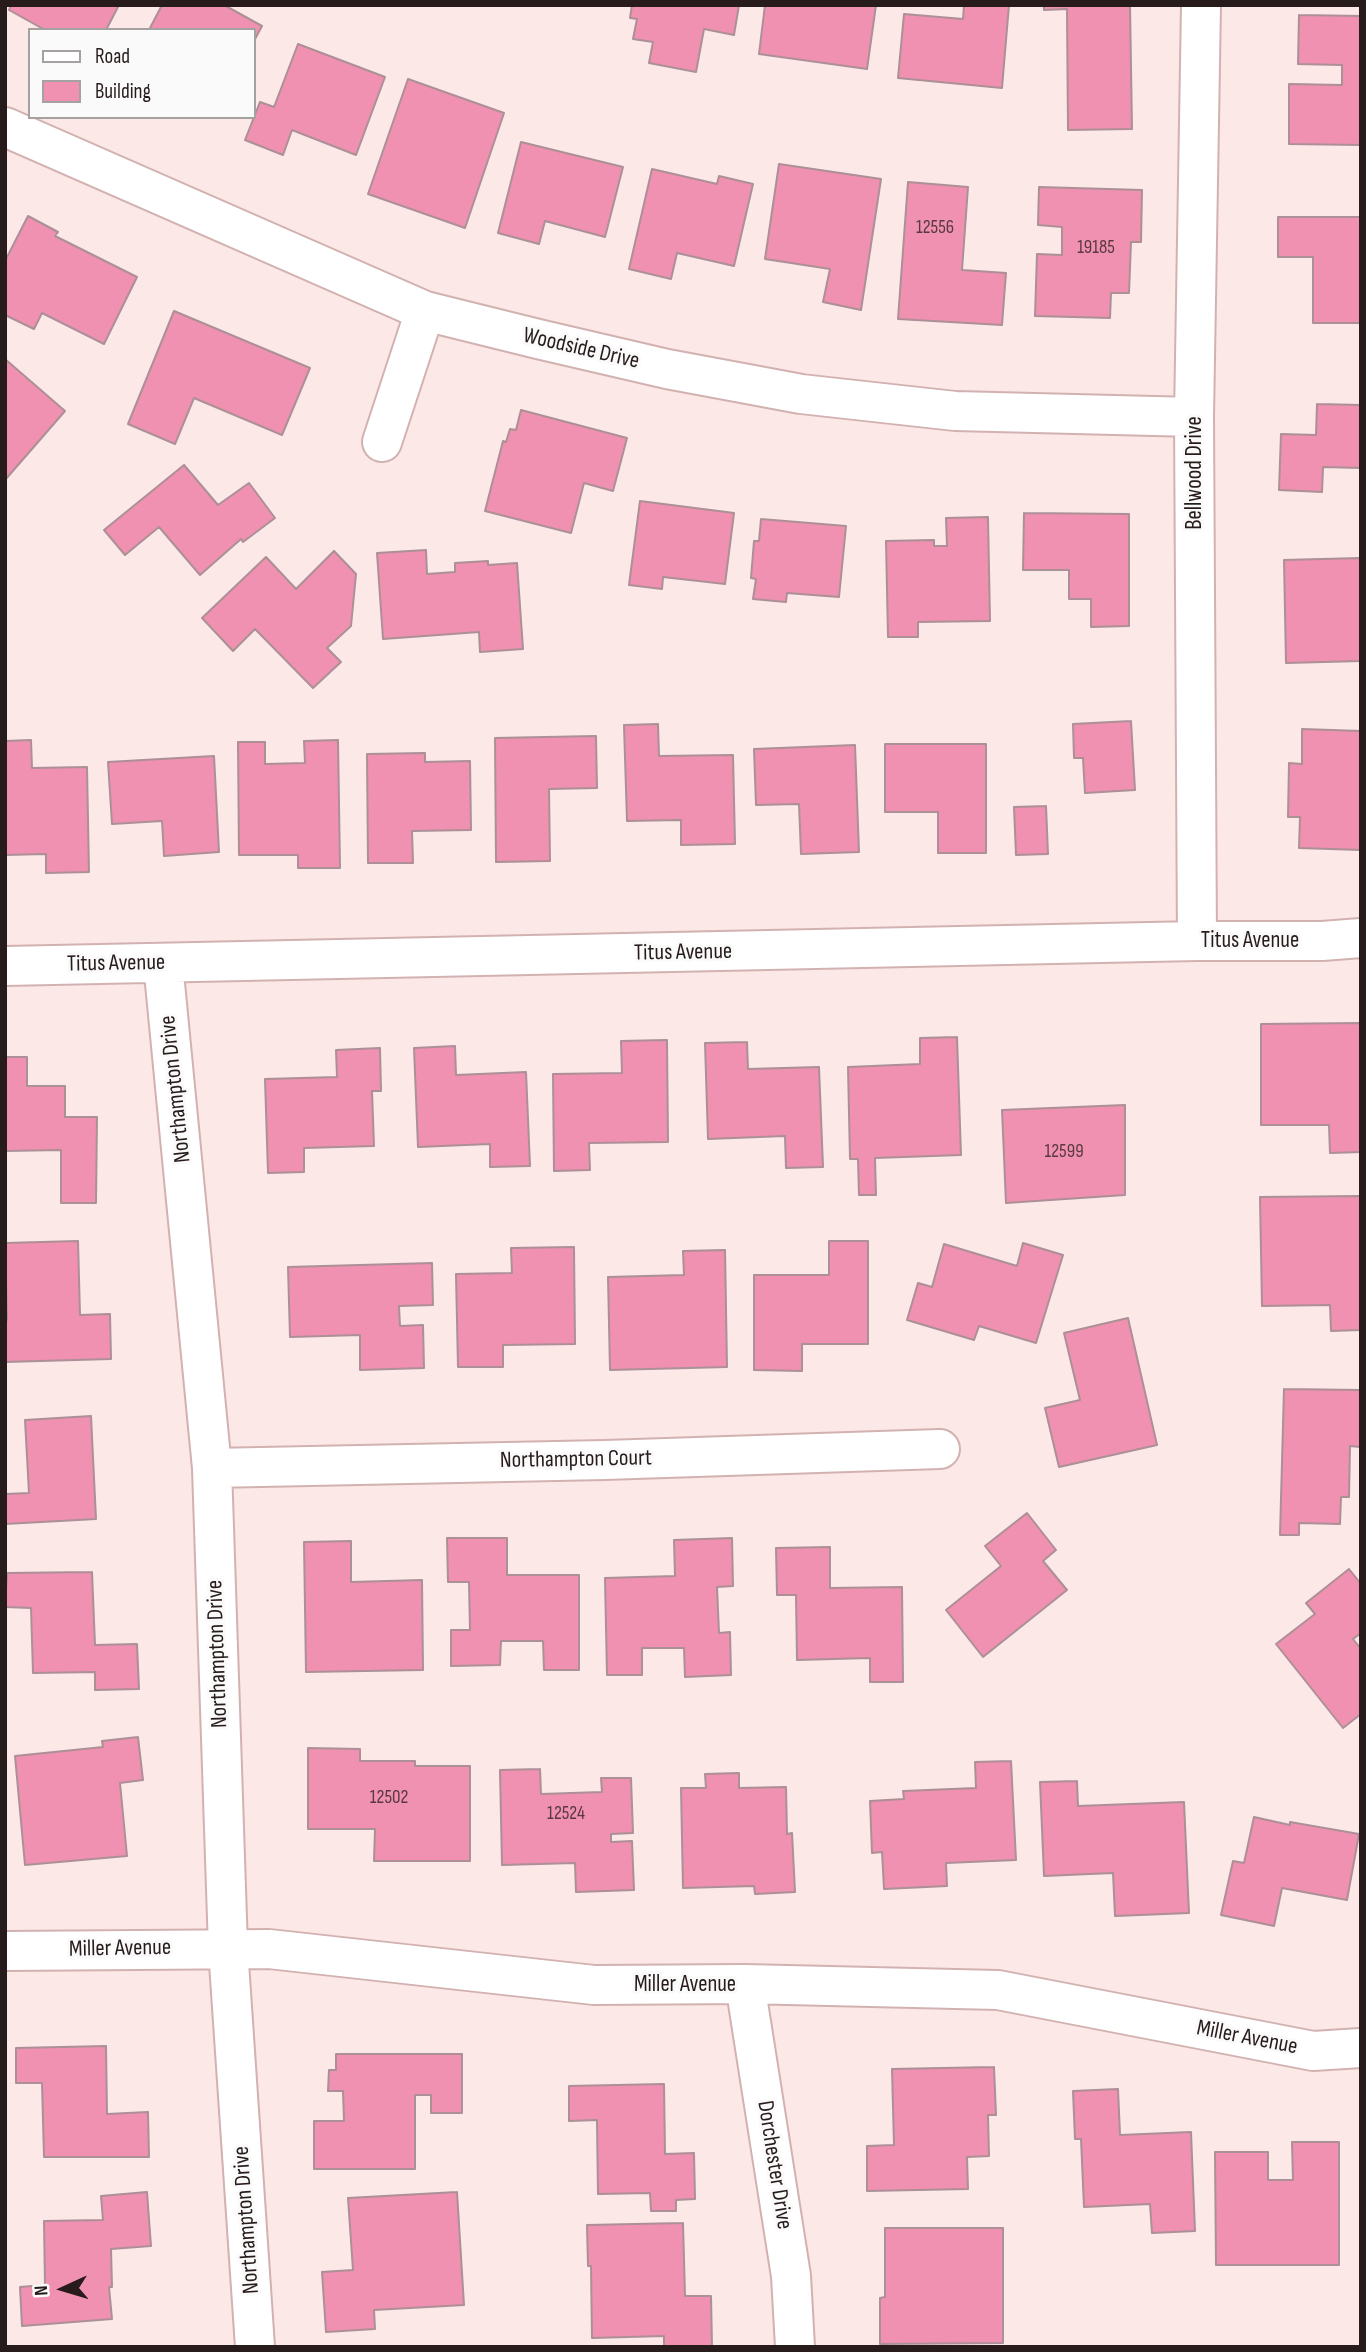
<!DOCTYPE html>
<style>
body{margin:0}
#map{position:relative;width:1366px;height:2352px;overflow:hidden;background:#fce8e7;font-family:"Sofia Sans Condensed",sans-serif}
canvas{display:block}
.frame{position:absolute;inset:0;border:7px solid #271c1b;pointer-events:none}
.legend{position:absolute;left:28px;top:28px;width:228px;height:91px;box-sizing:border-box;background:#fafafa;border:2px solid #a6a1a1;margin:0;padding:9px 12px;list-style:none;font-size:21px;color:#271c1b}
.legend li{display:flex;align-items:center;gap:14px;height:35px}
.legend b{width:35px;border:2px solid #a6a1a1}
.north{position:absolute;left:28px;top:2254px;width:70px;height:70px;-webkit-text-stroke:5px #fafafa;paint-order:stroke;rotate:266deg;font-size:19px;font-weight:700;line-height:28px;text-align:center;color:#271c1b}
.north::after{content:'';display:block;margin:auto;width:24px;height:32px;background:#271c1b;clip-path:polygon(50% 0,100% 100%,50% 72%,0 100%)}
</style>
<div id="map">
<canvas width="1366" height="2352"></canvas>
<div class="frame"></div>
<ul class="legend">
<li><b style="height:9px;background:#fff"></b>Road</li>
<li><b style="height:19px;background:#f091b1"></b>Building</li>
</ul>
<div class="north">N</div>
</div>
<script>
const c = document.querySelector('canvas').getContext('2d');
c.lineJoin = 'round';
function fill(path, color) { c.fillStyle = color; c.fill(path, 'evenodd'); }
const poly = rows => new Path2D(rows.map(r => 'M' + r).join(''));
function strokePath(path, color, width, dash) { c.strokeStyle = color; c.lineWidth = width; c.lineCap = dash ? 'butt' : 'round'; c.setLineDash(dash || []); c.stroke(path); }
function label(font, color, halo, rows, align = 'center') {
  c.font = font + ' "Sofia Sans Condensed",sans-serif'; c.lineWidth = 6; c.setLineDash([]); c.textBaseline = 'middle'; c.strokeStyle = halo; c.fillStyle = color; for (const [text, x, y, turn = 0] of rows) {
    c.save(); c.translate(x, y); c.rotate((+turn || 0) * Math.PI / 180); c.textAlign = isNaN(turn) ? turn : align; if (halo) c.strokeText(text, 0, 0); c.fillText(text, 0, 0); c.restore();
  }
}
const building = poly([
 [11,5,119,5,106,30,45,30,9,10,11,5],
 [162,5,224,5,262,26,254,41,254,30,149,30,162,5],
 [632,5,739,5,734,35,704,29,696,72,649,63,653,42,633,39,637,19,630,18,632,5],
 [765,5,876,5,867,69,759,54,765,5],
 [964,5,1009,5,1002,88,898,78,904,14,963,19,964,5],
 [1044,5,1130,5,1132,129,1068,130,1067,9,1044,10,1044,5],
 [1299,15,1361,16,1361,145,1289,144,1289,84,1342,85,1342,65,1298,64,1299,15],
 [298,44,385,77,356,155,292,130,283,155,245,140,260,102,274,107,298,44],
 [408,79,504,113,465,228,368,194,408,79],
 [521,142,623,167,605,237,545,221,539,244,498,233,521,142],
 [779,164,881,179,861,310,823,302,830,269,765,259,779,164],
 [652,169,717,184,719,176,753,184,734,266,677,253,671,279,629,269,652,169],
 [908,182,968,187,962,270,1006,273,1002,325,898,319,908,182],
 [1039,187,1142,190,1141,242,1131,242,1129,293,1111,293,1110,318,1035,316,1037,254,1062,255,1062,227,1038,225,1039,187],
 [28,216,58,232,55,236,137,277,104,344,42,313,34,329,5,315,5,261,28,216],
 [1278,217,1361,217,1361,323,1313,323,1313,257,1278,257,1278,217],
 [174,311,310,368,282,435,194,398,175,444,128,424,174,311],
 [5,359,65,411,5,480,5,359],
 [1317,404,1361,405,1361,468,1323,467,1322,492,1279,490,1281,434,1316,435,1317,404],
 [521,410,627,438,613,491,584,483,571,533,485,511,503,441,506,442,510,429,516,430,521,410],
 [184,465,218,505,249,483,275,518,243,542,241,539,200,575,159,527,125,555,104,530,184,465],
 [640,501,734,513,725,584,663,577,662,589,629,585,640,501],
 [1024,513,1129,514,1129,626,1091,627,1091,599,1069,599,1069,570,1023,570,1024,513],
 [988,517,990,621,918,622,918,637,888,637,886,541,934,540,934,546,947,546,946,518,988,517],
 [761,519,846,526,839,597,787,593,786,602,753,599,756,579,751,578,754,541,759,541,761,519],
 [426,550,427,574,455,572,455,563,488,561,488,565,517,563,523,649,480,652,479,632,383,639,377,553,426,550],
 [334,551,356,574,351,626,327,648,341,662,313,688,255,629,233,651,202,618,266,557,296,589,334,551],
 [1361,558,1361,661,1286,663,1284,560,1361,558],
 [1131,721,1135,790,1085,793,1083,758,1074,758,1073,724,1131,721],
 [658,724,659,756,733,755,735,844,681,845,681,820,627,821,624,725,658,724],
 [1302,729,1361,731,1361,850,1299,848,1300,817,1288,817,1289,763,1302,764,1302,729],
 [596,736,597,788,549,789,550,861,496,862,495,738,596,736],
 [31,740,32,768,87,767,89,872,46,873,46,854,5,855,5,741,31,740],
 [338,740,340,868,298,868,298,855,239,855,238,742,265,742,265,764,305,763,304,741,338,740],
 [885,744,986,744,986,853,938,853,938,812,885,812,885,744],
 [855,745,859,852,801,854,799,804,756,805,754,749,855,745],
 [425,753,425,762,470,761,471,830,412,831,413,863,368,863,367,754,425,753],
 [214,756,219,852,164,856,162,821,112,824,108,762,214,756],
 [1046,806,1048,854,1016,855,1014,807,1046,806],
 [1361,1023,1361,1152,1330,1153,1329,1125,1261,1125,1261,1024,1361,1023],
 [957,1037,961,1155,875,1158,876,1195,859,1195,858,1159,850,1159,848,1067,920,1064,920,1038,957,1037],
 [667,1040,668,1142,589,1143,590,1170,554,1171,553,1074,622,1073,621,1041,667,1040],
 [747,1042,748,1069,819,1067,823,1167,786,1168,785,1136,708,1139,705,1043,747,1042],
 [455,1046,456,1075,526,1072,530,1166,490,1167,490,1144,418,1147,414,1048,455,1046],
 [380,1048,381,1091,372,1091,374,1146,304,1148,304,1172,268,1173,265,1079,337,1077,336,1050,380,1048],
 [5,1057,27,1057,27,1086,65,1086,65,1117,97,1117,96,1203,61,1203,61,1150,5,1151,5,1057],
 [1125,1105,1125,1195,1006,1203,1002,1110,1125,1105],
 [1361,1196,1361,1330,1331,1331,1330,1305,1262,1306,1260,1197,1361,1196],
 [78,1241,80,1315,110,1314,111,1359,5,1362,5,1320,7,1320,5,1243,78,1241],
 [829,1241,868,1241,868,1344,802,1344,802,1371,754,1370,754,1275,829,1275,829,1241],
 [1023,1243,1063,1255,1036,1343,979,1326,974,1340,907,1320,918,1283,932,1287,944,1244,1017,1266,1023,1243],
 [574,1247,575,1344,503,1345,503,1367,458,1367,456,1274,512,1273,511,1248,574,1247],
 [725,1250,727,1367,610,1370,608,1277,684,1275,683,1251,725,1250],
 [432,1263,433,1305,399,1306,400,1326,423,1325,424,1368,360,1370,360,1335,290,1337,288,1267,432,1263],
 [1128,1318,1157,1445,1059,1467,1045,1408,1080,1400,1064,1333,1128,1318],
 [1284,1389,1361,1390,1360,1447,1350,1446,1349,1497,1341,1497,1340,1524,1299,1523,1299,1535,1280,1535,1284,1389],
 [91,1416,96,1519,5,1524,5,1494,29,1493,25,1420,91,1416],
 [1027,1513,1056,1550,1043,1561,1067,1590,983,1657,946,1610,1001,1566,985,1546,1027,1513],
 [447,1538,507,1538,507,1575,579,1575,579,1670,544,1670,543,1641,501,1641,500,1665,451,1666,451,1630,470,1630,469,1582,448,1582,447,1538],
 [732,1538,733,1586,717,1587,719,1633,730,1632,731,1675,685,1677,684,1648,642,1648,642,1675,607,1675,605,1578,675,1576,674,1540,732,1538],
 [351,1541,351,1582,422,1580,423,1670,306,1672,304,1542,351,1541],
 [830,1547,830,1588,902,1587,903,1682,870,1682,870,1658,797,1660,796,1595,777,1595,776,1548,830,1547],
 [1349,1569,1361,1584,1361,1633,1353,1639,1361,1649,1361,1714,1343,1728,1276,1644,1315,1614,1306,1603,1349,1569],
 [92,1572,95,1645,137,1644,139,1689,95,1690,95,1672,33,1673,31,1608,5,1607,7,1573,92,1572],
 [138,1737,143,1780,120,1783,127,1856,25,1865,15,1756,103,1747,102,1741,138,1737],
 [308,1748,360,1749,360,1761,415,1761,415,1766,470,1766,470,1861,374,1861,375,1829,308,1829,308,1748],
 [1011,1761,1016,1860,946,1863,947,1886,884,1889,882,1852,872,1853,870,1801,904,1799,903,1791,976,1788,975,1762,1011,1761],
 [540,1769,541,1794,602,1792,601,1778,631,1778,633,1833,611,1834,611,1842,632,1841,634,1890,576,1892,575,1863,502,1865,500,1770,540,1769],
 [739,1773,739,1788,786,1787,787,1834,792,1833,795,1892,755,1894,754,1886,683,1888,681,1788,706,1788,705,1774,739,1773],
 [1077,1781,1078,1806,1184,1802,1189,1913,1115,1916,1113,1873,1044,1876,1040,1782,1077,1781],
 [1254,1817,1290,1825,1290,1822,1359,1834,1347,1900,1282,1888,1274,1926,1221,1915,1233,1861,1244,1863,1254,1817],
 [106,2046,107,2114,148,2112,149,2157,44,2157,42,2083,16,2083,16,2048,106,2046],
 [336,2054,462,2054,462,2113,431,2113,431,2095,415,2095,415,2169,314,2169,314,2121,344,2121,343,2091,328,2091,329,2070,336,2070,336,2054],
 [994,2067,996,2115,988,2115,989,2156,967,2157,968,2189,867,2191,867,2146,894,2145,892,2069,994,2067],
 [664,2084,665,2154,694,2153,695,2199,676,2200,676,2211,651,2211,650,2193,598,2194,597,2120,569,2121,569,2086,664,2084],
 [1118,2089,1120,2135,1191,2132,1195,2231,1152,2233,1150,2204,1084,2207,1081,2139,1075,2139,1073,2091,1118,2089],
 [1292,2142,1339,2142,1339,2265,1216,2265,1215,2152,1268,2152,1268,2180,1293,2180,1292,2142],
 [147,2192,151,2246,111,2249,112,2287,109,2287,112,2319,22,2326,20,2287,45,2285,44,2221,103,2220,101,2196,147,2192],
 [457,2192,464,2305,374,2310,375,2329,326,2332,322,2272,353,2270,348,2198,457,2192],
 [683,2223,685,2296,711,2296,712,2347,664,2347,664,2336,592,2338,591,2266,588,2266,587,2225,683,2223],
 [885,2228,1003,2228,1003,2343,880,2344,880,2298,885,2297,885,2228]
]);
fill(building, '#f091b1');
strokePath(building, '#ac8f97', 2);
const minor = poly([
 [5,127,425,311,538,339,667,369,801,394,955,411,1194,417],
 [382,442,425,311],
 [1197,941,1194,417,1201,5],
 [163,963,212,1468,228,1948,255,2347],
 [5,966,1197,941,1322,941,1361,938],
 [212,1468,605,1460,940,1449],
 [5,1951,269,1949,594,1985,745,1984,998,1990,1313,2051,1361,2048],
 [745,1984,791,2276,795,2347]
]);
strokePath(minor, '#d2b2b1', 42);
strokePath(minor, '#fff', 38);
label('19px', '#593940', null, [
 ["12556",935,228],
 ["19185",1096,248],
 ["12599",1064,1152],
 ["12502",389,1798],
 ["12524",566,1814]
]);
label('23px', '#271c1b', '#fafafa', [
 ["Woodside Drive",581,349,13],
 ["Bellwood Drive",1195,473,-90],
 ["Titus Avenue",1250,941],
 ["Titus Avenue",683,953,-1],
 ["Titus Avenue",116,964,-1],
 ["Northampton Drive",176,1089,-96],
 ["Northampton Court",576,1460,-1],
 ["Northampton Drive",218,1654,-92],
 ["Miller Avenue",120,1949,-1],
 ["Miller Avenue",685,1985],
 ["Miller Avenue",1247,2038,11],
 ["Dorchester Drive",774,2165,81],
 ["Northampton Drive",247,2220,-94]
]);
</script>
